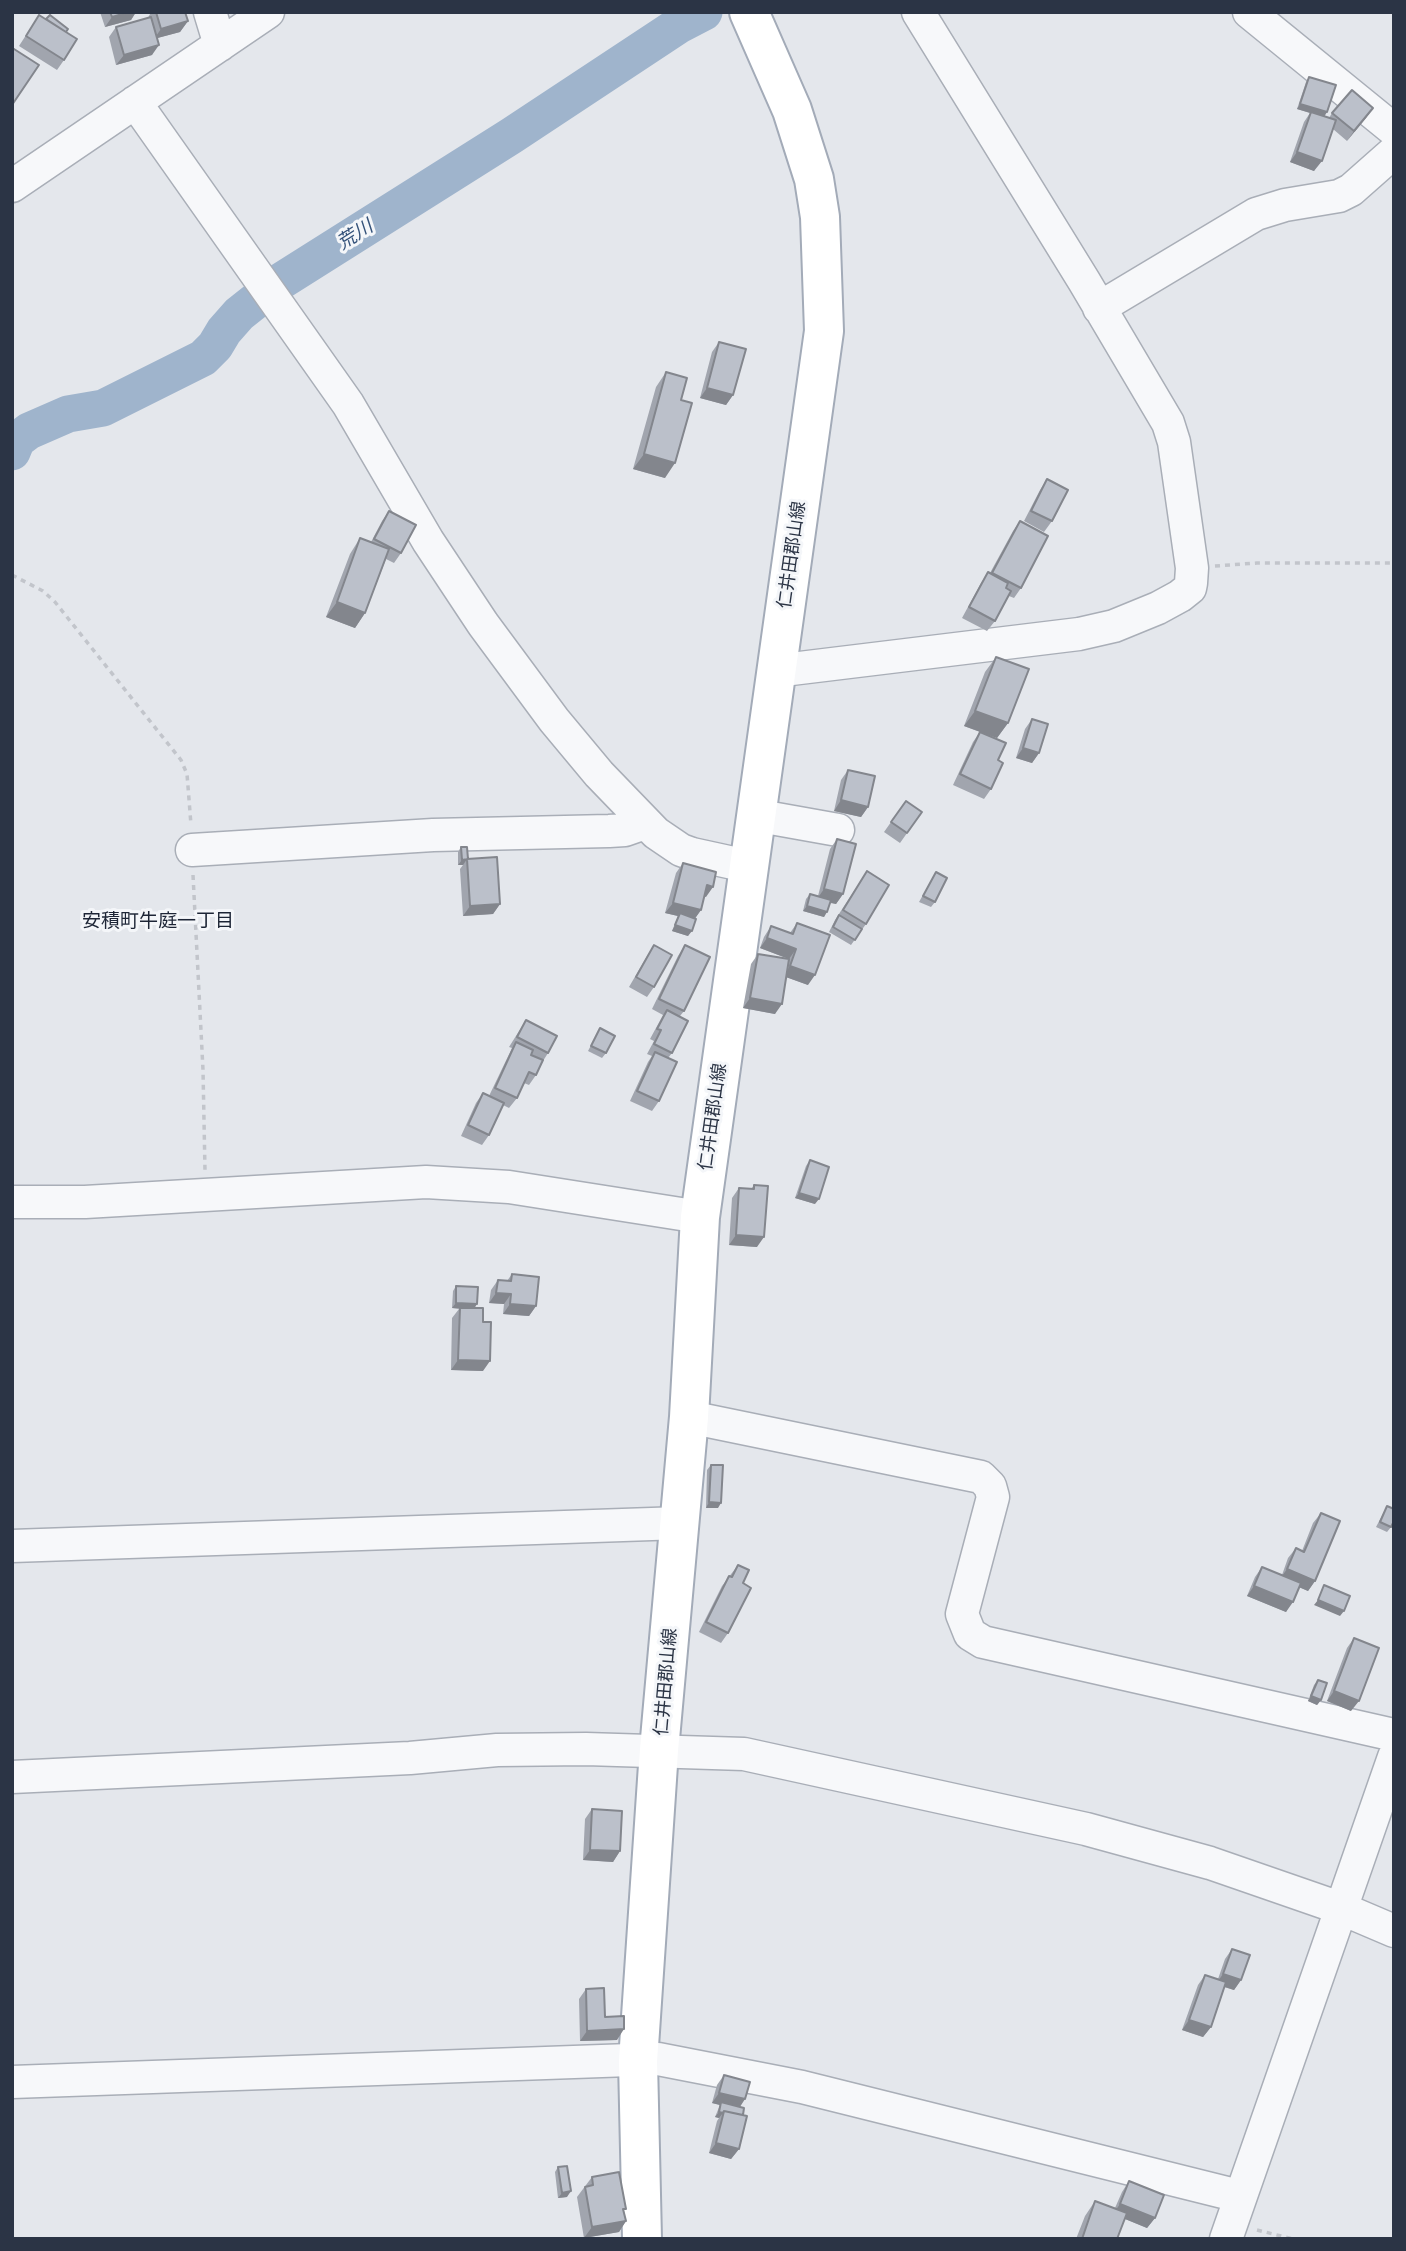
<!DOCTYPE html>
<meta charset="utf-8">
<style>
body{margin:0}
#map{position:relative;width:1406px;height:2251px;overflow:hidden;background:#e4e7ec;font-family:Raleway,sans-serif}
canvas{display:block}
.frame{position:absolute;inset:0;border:14px solid #2b3445;pointer-events:none}
</style>
<div id="map">
<canvas width="1406" height="2251"></canvas>
<div class="frame"></div>
</div>
<script>
const c = document.querySelector('canvas').getContext('2d');
c.lineJoin = 'round';
const poly = rows => new Path2D(rows.map(r => 'M' + r).join(''));
function strokePath(path, color, width, dash) { c.strokeStyle = color; c.lineWidth = width; c.lineCap = dash ? 'butt' : 'round'; c.setLineDash(dash || []); c.stroke(path); }
function fill(path, color) { c.fillStyle = color; c.fill(path, 'evenodd'); }
function label(font, color, halo, rows, align = 'center') {
  c.font = font + ' Raleway,"Noto Sans JP",sans-serif'; c.lineWidth = 6; c.setLineDash([]); c.textBaseline = 'middle'; c.strokeStyle = halo; c.fillStyle = color; for (const [text, x, y, turn = 0] of rows) {
    c.save(); c.translate(x, y); c.rotate((+turn || 0) * Math.PI / 180); c.textAlign = isNaN(turn) ? turn : align; if (halo) c.strokeText(text, 0, 0); c.fillText(text, 0, 0); c.restore();
  }
}
strokePath(poly([
 [12,452,17,440,29,431,68,414,103,408,203,358,215,346,224,331,239,314,278,283,511,136,679,25,704,12]
]), '#9fb4cc', 37);
const minor = poly([
 [210,12,220,45],
 [1249,12,1394,130],
 [135,102,348,404,428,541,483,624,554,720,599,774,656,833,681,850,692,854,747,866],
 [12,186,268,12],
 [1099,308,1256,214,1285,205,1339,196,1351,190,1394,152],
 [775,671,1079,634,1114,626,1158,608,1180,596,1190,588,1191,583,1192,568,1174,442,1168,423,1084,281,918,12],
 [754,815,838,830],
 [192,850,433,835,609,831,625,830,645,823],
 [12,1202,85,1202,426,1182,509,1187,700,1217],
 [689,1417,981,1477,990,1486,993,1497,962,1614,970,1634,983,1642,1394,1735],
 [12,1546,681,1523],
 [12,1777,410,1758,497,1750,586,1749,744,1754,1086,1829,1210,1863,1340,1908,1394,1931],
 [12,2082,658,2059,802,2087,1239,2196],
 [1226,2239,1394,1757]
]);
const major = poly([
 [642,2239,638,2061,659,1750,689,1417,700,1217,824,331,820,217,814,179,792,110,749,12]
]);
strokePath(minor, '#a9aeb7', 35);
strokePath(major, '#a3abb8', 42);
strokePath(poly([
 [1215,566,1257,563,1394,563],
 [12,575,43,591,55,602,181,760,187,774,191,825],
 [193,875,203,1070,205,1171],
 [1257,2230,1293,2239]
]), '#c2c5cb', 3.5, [5, 5]);
strokePath(minor, '#f7f8fa', 32);
strokePath(major, '#fff', 38);
fill(poly([
 [100,12,136,12,131,20,105,27],
 [151,12,185,12,188,21,180,32,157,38,152,55,116,65,109,37,116,27,148,18],
 [39,15,66,32,64,60,57,70,19,46],
 [1309,77,1324,116,1329,118,1332,113,1373,108,1347,141,1333,129,1314,171,1290,162,1304,122,1310,113,1297,109,1306,82],
 [719,342,733,395,726,405,700,398,712,352],
 [666,372,681,400,665,478,633,469,656,387],
 [1047,479,1052,521,1044,532,1024,521,1040,490],
 [389,511,401,553,394,563,386,559,365,613,355,628,326,617,350,554,360,538,371,542,382,521],
 [1020,521,1021,588,1014,598,1009,596,995,621,987,631,962,618,981,583,988,572,990,573,1013,531],
 [996,657,1008,723,997,738,984,734,998,760,991,789,984,799,953,785,973,742,980,732,964,726,985,672],
 [1032,719,1039,753,1032,763,1016,758,1025,729],
 [848,770,868,807,861,817,834,811,841,780],
 [906,801,922,812,900,843,884,832],
 [837,839,843,894,836,904,830,903,824,917,803,911,806,899,810,894,818,896,830,849],
 [461,847,500,904,493,914,463,916,460,869,463,865,458,865,458,852],
 [683,863,706,897,704,897,701,910,694,919,688,936,672,931,678,916,665,913,676,873],
 [867,871,866,924,851,945,829,932,835,920],
 [936,872,935,902,931,907,919,902],
 [797,923,808,985,786,977,775,1014,743,1008,751,964,758,954,786,958,760,948,764,937,771,926,790,933],
 [654,945,654,987,647,997,629,987,647,956],
 [685,945,684,1011,680,1016,672,1053,668,1058,659,1101,652,1111,630,1101,648,1062,652,1056,647,1054,654,1041,650,1039,663,1015,652,1009,678,956],
 [526,1020,548,1053,543,1061,536,1075,529,1085,524,1083,517,1098,509,1108,503,1105,489,1135,482,1145,461,1136,476,1103,483,1093,489,1096,512,1048,509,1047],
 [600,1028,606,1053,602,1058,588,1051],
 [810,1160,815,1204,795,1198,806,1166],
 [754,1185,757,1247,729,1245,732,1198,739,1188,751,1189],
 [512,1274,536,1306,529,1316,503,1314,504,1304,489,1303,491,1290,498,1280,507,1281],
 [456,1286,474,1308,483,1322,483,1371,451,1370,452,1318,459,1309,452,1308,453,1291],
 [711,1465,718,1508,706,1508,707,1470],
 [1387,1506,1391,1527,1387,1532,1376,1527],
 [1321,1513,1315,1581,1308,1591,1299,1587,1286,1612,1247,1596,1255,1577,1262,1567,1282,1575,1288,1558,1296,1548,1302,1551,1313,1523],
 [738,1565,743,1583,728,1633,721,1643,699,1632,722,1586],
 [1354,1638,1351,1711,1327,1701,1347,1648],
 [1318,1680,1321,1700,1317,1705,1308,1701,1314,1685],
 [592,1809,620,1851,613,1862,583,1860,585,1819],
 [1232,1949,1241,1980,1234,1990,1224,1987,1211,2027,1203,2037,1182,2030,1198,1985,1205,1975,1218,1979,1225,1959],
 [586,1989,605,2017,617,2040,580,2041,579,1999],
 [724,2075,743,2115,739,2149,731,2159,709,2153,717,2121,719,2118,715,2117,720,2105,712,2103,717,2085],
 [558,2167,567,2197,558,2198,555,2172],
 [592,2177,624,2211,626,2221,619,2232,584,2238,577,2197],
 [1129,2181,1155,2218,1147,2228,1125,2219,1117,2239,1076,2239,1085,2216,1095,2201,1115,2208,1122,2192]
]), '#a1a5ae');
fill(poly([
 [129,12,136,12,131,20,105,27,112,17],
 [188,21,180,32,154,39,161,29],
 [159,45,152,55,116,65,124,55],
 [1300,104,1327,112,1324,117,1297,109],
 [1373,108,1366,118,1347,141,1354,131],
 [1297,152,1322,161,1314,171,1290,162],
 [707,388,733,395,726,405,700,398],
 [644,454,675,463,665,478,633,469],
 [337,602,365,613,355,628,326,617],
 [975,711,1008,723,997,738,964,726],
 [1023,748,1039,753,1032,763,1016,758],
 [841,800,868,807,861,817,834,811],
 [467,859,463,865,458,865,462,860],
 [707,885,713,887,706,897,700,895],
 [824,889,843,894,836,904,817,899],
 [673,903,701,910,694,920,680,913,678,916,665,913],
 [500,904,493,914,463,916,470,906],
 [807,906,827,912,824,917,803,911],
 [675,925,692,931,688,936,672,931],
 [767,938,796,949,789,959,760,948],
 [790,966,815,975,808,985,783,976],
 [750,998,782,1004,775,1014,743,1008],
 [799,1193,819,1199,815,1204,795,1198],
 [736,1235,764,1237,757,1247,729,1245],
 [496,1293,511,1294,504,1304,489,1303],
 [456,1303,477,1304,474,1309,452,1308],
 [510,1304,536,1306,529,1316,503,1314],
 [458,1360,490,1361,483,1371,451,1370],
 [709,1502,721,1503,718,1508,706,1508],
 [1287,1569,1315,1581,1308,1591,1280,1579],
 [1254,1586,1293,1602,1286,1612,1247,1596],
 [1318,1600,1344,1611,1340,1616,1314,1605],
 [1334,1691,1359,1701,1351,1711,1327,1701],
 [1311,1696,1321,1700,1317,1705,1308,1701],
 [590,1850,620,1851,613,1862,583,1860],
 [1223,1974,1241,1980,1234,1990,1216,1984],
 [1189,2020,1211,2027,1203,2037,1182,2030],
 [624,2029,617,2040,580,2041,587,2031],
 [719,2093,745,2099,738,2110,721,2102,720,2105,712,2103],
 [719,2112,723,2113,719,2118,715,2117],
 [716,2143,739,2149,731,2159,709,2153],
 [571,2191,567,2197,558,2198,562,2193],
 [1120,2204,1155,2218,1147,2228,1113,2214],
 [626,2221,619,2232,584,2238,592,2227]
]), '#83868d');
const building = poly([
 [110,12,129,12,112,17,110,12],
 [156,12,185,12,188,21,161,29,156,12],
 [39,15,77,39,64,60,26,36,39,15],
 [50,15,68,29,66,32,46,19,50,15],
 [151,17,159,45,124,55,116,27,151,17],
 [14,49,39,65,12,105,12,51,14,49],
 [1309,77,1336,85,1327,112,1300,104,1309,77],
 [1352,90,1373,108,1354,131,1332,113,1352,90],
 [1311,112,1336,120,1322,161,1297,152,1311,112],
 [719,342,746,349,733,395,707,388,719,342],
 [666,372,687,378,681,400,692,403,675,463,644,454,666,372],
 [1047,479,1068,490,1052,521,1031,511,1047,479],
 [389,511,416,525,401,553,374,539,389,511],
 [1020,521,1048,536,1021,588,992,573,1020,521],
 [360,538,389,549,365,613,337,602,360,538],
 [988,572,1008,583,1006,588,1011,591,995,621,969,607,988,572],
 [996,657,1029,669,1008,723,975,711,996,657],
 [1032,719,1048,724,1039,753,1023,748,1032,719],
 [980,732,1006,743,998,760,1003,763,991,789,960,774,980,732],
 [848,770,875,776,868,807,841,800,848,770],
 [906,801,922,812,907,833,891,822,906,801],
 [837,839,856,844,843,894,824,889,837,839],
 [461,847,467,847,468,859,462,860,461,847],
 [497,857,500,904,470,906,467,859,497,857],
 [683,863,716,872,713,887,707,885,701,910,673,903,683,863],
 [867,871,889,885,866,924,843,910,867,871],
 [936,872,947,878,935,902,923,896,936,872],
 [810,894,831,900,827,912,807,906,810,894],
 [680,913,696,919,692,931,675,925,680,913],
 [839,915,862,929,855,940,833,927,839,915],
 [797,923,830,935,815,975,790,966,796,949,767,938,771,926,793,934,797,923],
 [654,945,672,955,654,987,636,977,654,945],
 [685,945,710,957,684,1011,659,999,685,945],
 [758,954,789,959,782,1004,750,998,758,954],
 [667,1010,688,1021,672,1053,654,1044,661,1030,657,1029,667,1010],
 [526,1020,557,1036,548,1053,517,1037,526,1020],
 [600,1028,615,1036,606,1053,591,1046,600,1028],
 [516,1042,533,1050,531,1055,543,1060,536,1075,529,1072,517,1098,495,1088,516,1042],
 [655,1052,677,1062,659,1101,637,1091,655,1052],
 [483,1093,504,1103,489,1135,468,1125,483,1093],
 [810,1160,829,1167,819,1199,799,1193,810,1160],
 [754,1185,768,1186,764,1237,736,1235,739,1188,754,1189,754,1185],
 [512,1274,539,1277,536,1306,510,1304,511,1294,496,1293,498,1280,511,1281,512,1274],
 [456,1286,478,1287,477,1304,456,1303,456,1286],
 [460,1308,483,1308,483,1322,491,1322,490,1361,458,1360,460,1308],
 [711,1465,723,1465,721,1503,709,1502,711,1465],
 [1387,1506,1394,1509,1394,1521,1391,1527,1380,1522,1387,1506],
 [1321,1513,1340,1521,1315,1581,1287,1569,1296,1548,1304,1552,1321,1513],
 [738,1565,749,1570,743,1583,751,1588,728,1633,706,1622,729,1576,732,1577,738,1565],
 [1262,1567,1301,1583,1293,1602,1254,1586,1262,1567],
 [1324,1585,1350,1596,1344,1611,1318,1600,1324,1585],
 [1354,1638,1379,1648,1359,1701,1334,1691,1354,1638],
 [1318,1680,1327,1683,1321,1700,1311,1696,1318,1680],
 [592,1809,622,1811,620,1851,590,1850,592,1809],
 [1232,1949,1250,1955,1241,1980,1223,1974,1232,1949],
 [1205,1975,1226,1982,1211,2027,1189,2020,1205,1975],
 [604,1988,605,2017,624,2016,624,2029,587,2031,586,1989,604,1988],
 [724,2075,750,2082,745,2099,719,2093,724,2075],
 [721,2102,744,2108,743,2115,724,2111,723,2113,719,2112,721,2102],
 [724,2111,747,2116,739,2149,716,2143,724,2111],
 [567,2166,571,2191,562,2193,558,2167,567,2166],
 [619,2172,626,2209,623,2209,626,2221,592,2227,585,2187,593,2185,592,2177,619,2172],
 [1129,2181,1164,2195,1155,2218,1120,2204,1129,2181],
 [1095,2201,1127,2213,1117,2239,1082,2239,1095,2201]
]);
fill(building, '#bbc0ca');
strokePath(building, '#83868d', 2);
label('18px', '#2b3445', '#f4f6f9', [
 ["仁井田郡山線",792,555,-82],
 ["仁井田郡山線",713,1117,-82],
 ["仁井田郡山線",666,1682,-85]
]);
label('italic 19px', '#34527a', '#f4f6f9', [
 ["荒川",355,235,-32]
]);
label('19px', '#1d2536', '#f4f6f9', [
 ["安積町牛庭一丁目",158,921]
]);
</script>
